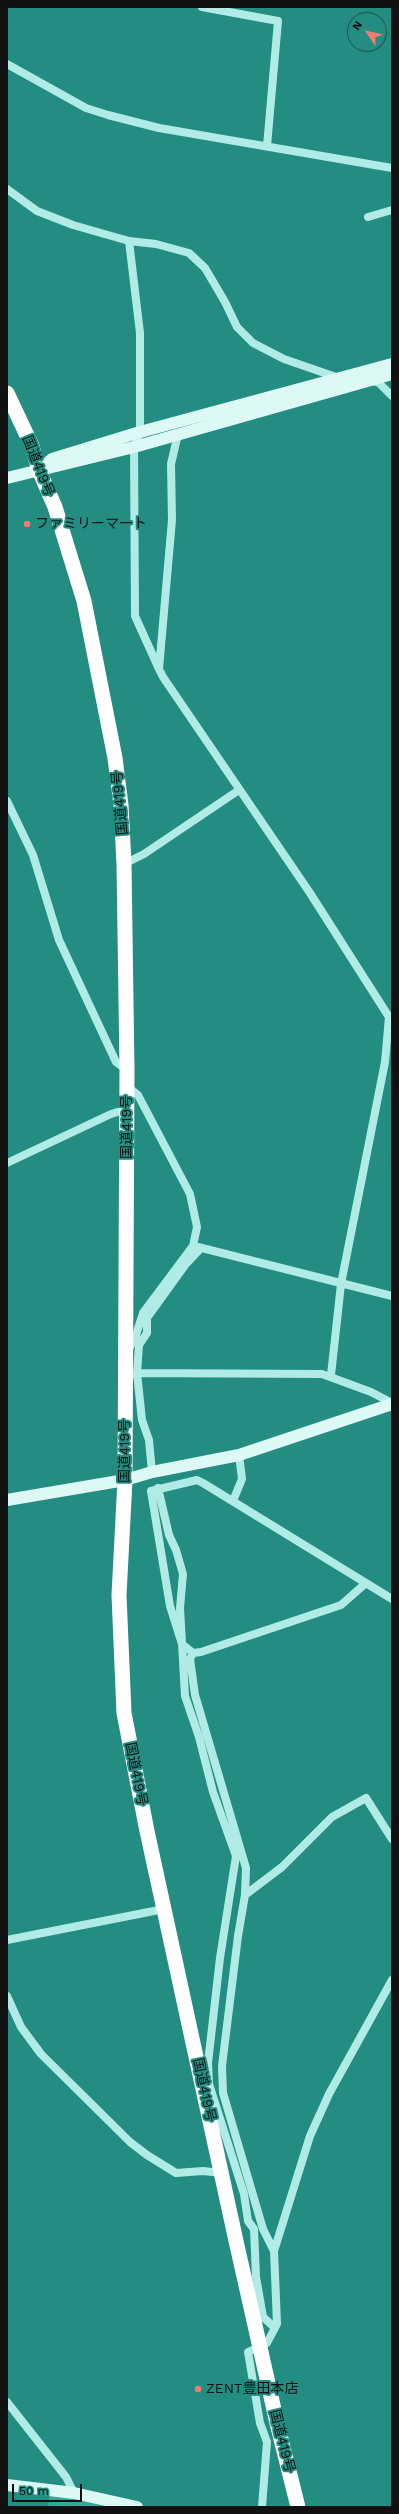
<!DOCTYPE html>
<meta charset="utf-8">
<style>
body{margin:0}
#map{position:relative;width:399px;height:2514px;overflow:hidden;background:#238d82;font-family:"Work Sans",sans-serif}
canvas{display:block}
.frame{position:absolute;inset:0;border:8px solid #111;pointer-events:none}
.north{position:absolute;left:347px;top:12px;width:40px;height:40px;box-sizing:border-box;background:#238d82;border:1px solid #1c5b55;border-radius:50%;rotate:304deg;font-size:11px;font-weight:700;line-height:16px;text-align:center;color:#111}
.north::after{content:'';display:block;margin:auto;width:14px;height:18px;background:#f77a74;clip-path:polygon(50% 0,100% 100%,50% 72%,0 100%)}
.scale{position:absolute;left:12px;top:2484px;width:70px;height:18px;box-sizing:border-box;border:2px solid #111;border-top:0;padding-left:5px;font-size:12px;line-height:14px;white-space:nowrap;color:#111;-webkit-text-stroke:3px #238d82;paint-order:stroke}
</style>
<div id="map">
<canvas width="399" height="2514"></canvas>
<div class="frame"></div>
<div class="north">N</div>
<div class="scale">50 m</div>
</div>
<script>
const c = document.querySelector('canvas').getContext('2d');
c.lineJoin = 'round';
function fill(path, color) { c.fillStyle = color; c.fill(path, 'evenodd'); }
const poly = rows => new Path2D(rows.map(r => 'M' + r).join(''));
function strokePath(path, color, width, dash) { c.strokeStyle = color; c.lineWidth = width; c.lineCap = dash ? 'butt' : 'round'; c.setLineDash(dash || []); c.stroke(path); }
function label(font, color, halo, rows, align = 'center') {
  c.font = font + ' "Work Sans","Noto Sans JP",sans-serif'; c.lineWidth = 4; c.setLineDash([]); c.textBaseline = 'middle'; c.strokeStyle = halo; c.fillStyle = color; for (const [text, x, y, turn = 0] of rows) {
    c.save(); c.translate(x, y); c.rotate((+turn || 0) * Math.PI / 180); c.textAlign = isNaN(turn) ? turn : align; if (halo) c.strokeText(text, 0, 0); c.fillText(text, 0, 0); c.restore();
  }
}
fill(poly([
 [50,2493,107,2503,106,2507,48,2507]
]), '#34a89b');
strokePath(poly([
 [202,7,278,21,267,146],
 [7,64,86,108,108,115,159,128,392,168],
 [7,189,37,211,73,225,129,241,156,244,189,253,205,268,225,302,237,327,253,343,284,359,339,378],
 [368,217,392,210],
 [129,241,140,333,140,432,134,447,135,616,159,669],
 [371,380,379,383,392,396],
 [178,434,171,464,172,520,159,669,163,677,310,893,389,1017,385,1062,341,1284,331,1375],
 [7,801,33,855,59,940,116,1062,127,1070],
 [124,864,144,854,239,790],
 [127,1086,138,1095,190,1194,197,1227,193,1246,143,1313,136,1335,129,1349],
 [7,1163,111,1114,127,1109],
 [198,1247,392,1296],
 [126,1375,137,1373,322,1374,371,1392,392,1403],
 [152,1472,149,1440,142,1420,137,1373,139,1345,147,1333,147,1318,186,1264,201,1248],
 [158,1488,169,1535,176,1550,183,1574,180,1608,185,1696,199,1737,213,1792,236,1856,220,1958,208,2063,209,2084,244,2194,248,2221,254,2229,256,2277,263,2317,274,2327],
 [233,1501,242,1479,239,1455],
 [366,1583,341,1605,201,1652,193,1653,182,1644,170,1606,151,1491,197,1480,203,1483,392,1599],
 [193,1653,190,1659,195,1695,246,1868,245,1895,238,1936,222,2066,223,2093,263,2229,274,2251],
 [245,1895,282,1867,332,1817,366,1798,392,1839],
 [7,1940,164,1909],
 [7,1996,21,2027,41,2054,130,2142,147,2155,176,2173,203,2171,222,2173],
 [7,2402,66,2477,74,2493],
 [262,2507,267,2442,260,2423,248,2352,267,2343,277,2324,274,2251,310,2136,329,2094,392,1980]
]), '#b1ebe5', 8);
strokePath(poly([
 [39,470,52,459,140,432,392,364],
 [7,478,134,447,392,374],
 [7,1500,125,1480,152,1472,239,1455,392,1404],
 [7,2485,74,2493,137,2507]
]), '#ddf9f6', 12);
strokePath(poly([
 [7,393,32,446,39,470,55,507,84,601,115,758,121,805,124,864,127,1070,125,1480,119,1595,124,1713,147,1831,236,2241,277,2423,298,2507]
]), '#fff', 15);
for (const [x, y, r, color] of [
 [27,524,4,"#f77a74"],
 [198,2389,4,"#f77a74"]
]) { const dot = new Path2D(); dot.arc(x, y, r, 0, 2 * Math.PI); c.fillStyle = color; c.fill(dot); strokePath(dot, '#238d82', 1.5); }
label('14px', '#111', '#238d82', [
 ["国道419号",38,466,68],
 ["国道419号",120,803,-95],
 ["国道419号",127,1127,-90],
 ["国道419号",125,1451,-90],
 ["国道419号",136,1774,79],
 ["国道419号",204,2090,78],
 ["国道419号",282,2441,76]
]);
label('14px', '#111', '#238d82', [
 ["ファミリーマート",35,524],
 ["ZENT豊田本店",206,2389]
], 'left');
</script>
